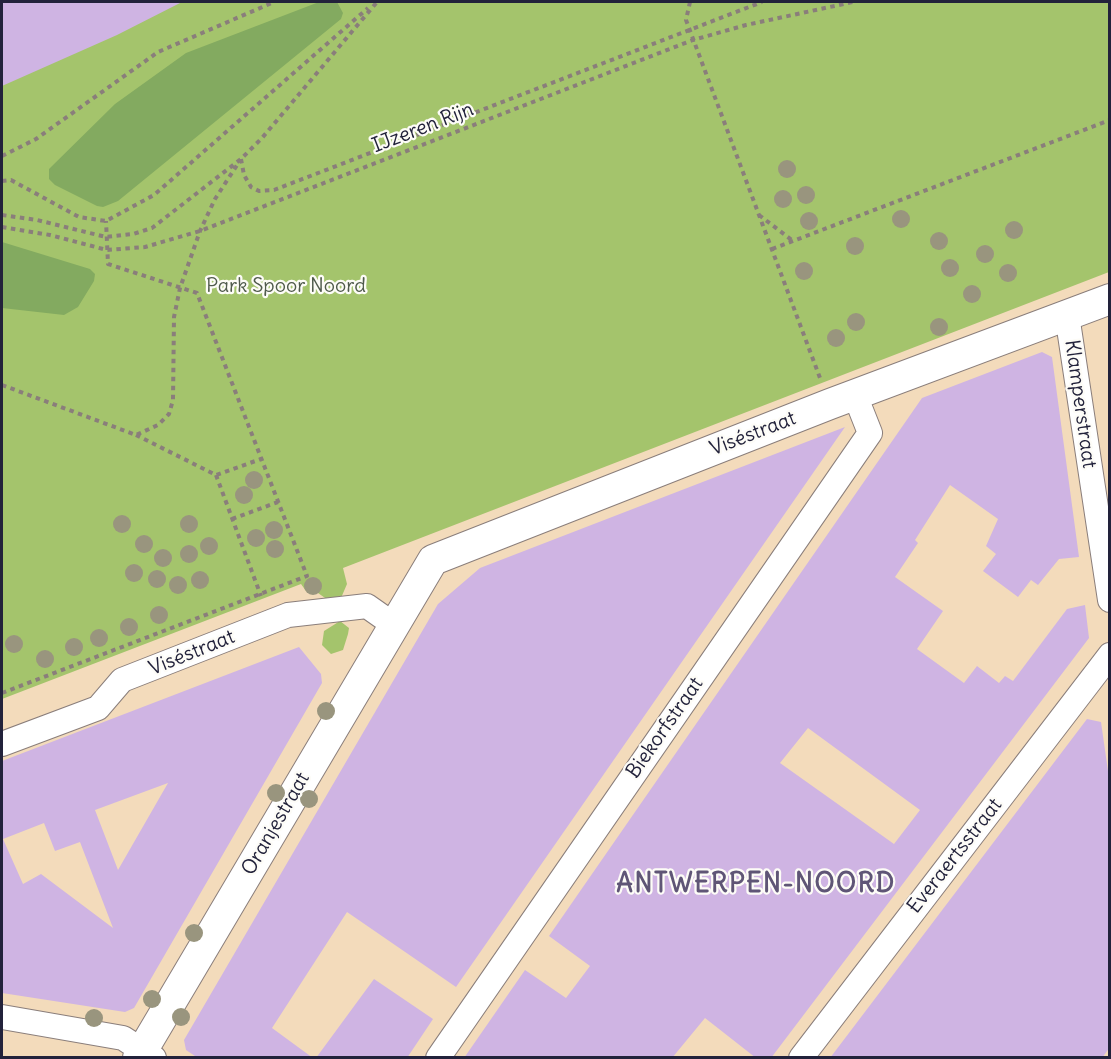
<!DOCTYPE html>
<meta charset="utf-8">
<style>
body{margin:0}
#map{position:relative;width:1111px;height:1059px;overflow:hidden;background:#f3dbbb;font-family:Delius,sans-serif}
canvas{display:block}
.frame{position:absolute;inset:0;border:3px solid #22223b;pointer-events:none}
</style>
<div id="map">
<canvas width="1111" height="1059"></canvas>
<div class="frame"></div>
</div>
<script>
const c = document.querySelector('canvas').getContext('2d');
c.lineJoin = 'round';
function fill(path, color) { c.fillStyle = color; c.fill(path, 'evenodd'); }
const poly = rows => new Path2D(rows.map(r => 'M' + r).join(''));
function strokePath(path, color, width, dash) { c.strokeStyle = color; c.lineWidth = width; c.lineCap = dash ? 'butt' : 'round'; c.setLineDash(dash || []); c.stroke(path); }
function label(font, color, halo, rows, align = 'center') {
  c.font = font + ' Delius,sans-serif'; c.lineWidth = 4.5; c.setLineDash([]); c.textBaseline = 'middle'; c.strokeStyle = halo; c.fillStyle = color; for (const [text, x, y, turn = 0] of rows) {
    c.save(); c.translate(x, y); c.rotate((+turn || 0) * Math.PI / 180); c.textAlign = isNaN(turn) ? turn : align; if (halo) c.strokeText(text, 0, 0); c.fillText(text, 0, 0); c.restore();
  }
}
fill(poly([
 [2,2,1109,2,1109,272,343,568,347,584,341,598,328,600,318,593,306,591,301,584,2,699],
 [340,621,349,628,348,634,343,650,331,654,322,645,324,631]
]), '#a4c46c');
fill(poly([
 [319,2,337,2,343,13,341,19,118,201,103,207,97,206,55,185,49,179,49,169,115,104,186,53],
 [2,242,90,269,95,274,94,281,78,307,64,315,2,308]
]), '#83aa60');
fill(poly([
 [2,2,182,2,117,35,2,86],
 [1042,352,1052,357,1079,557,1059,559,1038,585,1031,580,1018,597,983,571,996,554,986,546,998,519,950,485,915,540,918,543,895,577,943,611,917,649,964,683,977,666,999,683,1005,676,1013,681,1067,609,1085,605,1089,638,771,1058,756,1058,705,1018,672,1058,464,1058,525,970,566,998,590,966,549,936,922,398],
 [808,728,920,810,894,844,780,763],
 [845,427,456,987,347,912,272,1028,313,1058,198,1058,186,1050,184,1040,438,604,480,568],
 [299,647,321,674,322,683,134,1008,125,1012,2,993,2,761],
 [168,783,118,870,95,810],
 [44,823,55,851,80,842,113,928,41,874,23,884,3,839],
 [1087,719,1101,722,1110,785,1110,1047,1102,1058,830,1058],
 [374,979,433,1019,407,1058,316,1058]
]), '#cfb4e3');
const minor = poly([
 [1067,315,1110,600],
 [2,744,98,708,122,680,288,615,367,606,394,625],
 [2,1017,123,1038,154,1058],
 [438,1058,870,433,855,395],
 [801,1058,1110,655]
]);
const tertiary = poly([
 [138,1058,433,560,830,404,1110,299]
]);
strokePath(minor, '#8a7e7b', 26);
strokePath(tertiary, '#8a7e7b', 32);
strokePath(poly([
 [690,2,686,20,820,378],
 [2,156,36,139,158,52,274,2],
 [241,159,244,175,251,187,259,191,274,190,762,2],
 [2,181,11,180,79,217,106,221,154,195,368,8],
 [2,215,37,220,106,237,133,234,152,228,241,159,262,138,377,2],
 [759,215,793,241],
 [2,227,50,235,107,250,145,247,200,231,693,40,746,25,853,2],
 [772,249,1110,120],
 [2,385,136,435,158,425,169,414,173,400,174,317,180,288,200,231,215,199,239,162],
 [136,435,216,475,261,459],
 [216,475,261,596],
 [232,519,278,502],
 [2,693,307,576,197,293,108,264,106,221]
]), '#8a7e7b', 4, [4.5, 4.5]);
strokePath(minor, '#fff', 24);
strokePath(tertiary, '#fff', 30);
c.fillStyle = '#99957e';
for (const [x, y] of [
 [787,169],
 [806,195],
 [783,199],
 [901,219],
 [809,221],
 [1014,230],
 [939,241],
 [855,246],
 [985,254],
 [950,268],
 [804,271],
 [1008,273],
 [972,294],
 [856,322],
 [939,327],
 [836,338],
 [254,480],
 [244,495],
 [122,524],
 [189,524],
 [274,530],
 [256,538],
 [144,544],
 [209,546],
 [275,549],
 [189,554],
 [163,558],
 [134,573],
 [157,579],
 [200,580],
 [178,585],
 [313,586],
 [159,615],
 [129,627],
 [99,638],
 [14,644],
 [74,647],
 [45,659],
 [326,711],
 [276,793],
 [309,799],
 [194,933],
 [152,999],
 [181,1017],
 [94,1018]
]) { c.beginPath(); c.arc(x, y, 9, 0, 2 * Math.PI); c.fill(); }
label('20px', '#22223b', '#fdfcf7', [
 ["IJzeren Rijn",423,128,-21],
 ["Klamperstraat",1080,404,82],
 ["Viséstraat",753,434,-21],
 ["Viséstraat",192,653,-22],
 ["Biekorfstraat",665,728,-55],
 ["Oranjestraat",276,824,-60],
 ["Everaertsstraat",955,856,-52]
]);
label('20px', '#505b4c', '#fdfcf7', [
 ["Park Spoor Noord",286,286]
]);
c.letterSpacing = '1.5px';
label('bold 26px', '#5f5576', '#fdfcf7', [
 ["ANTWERPEN-NOORD",756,885]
]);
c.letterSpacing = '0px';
</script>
